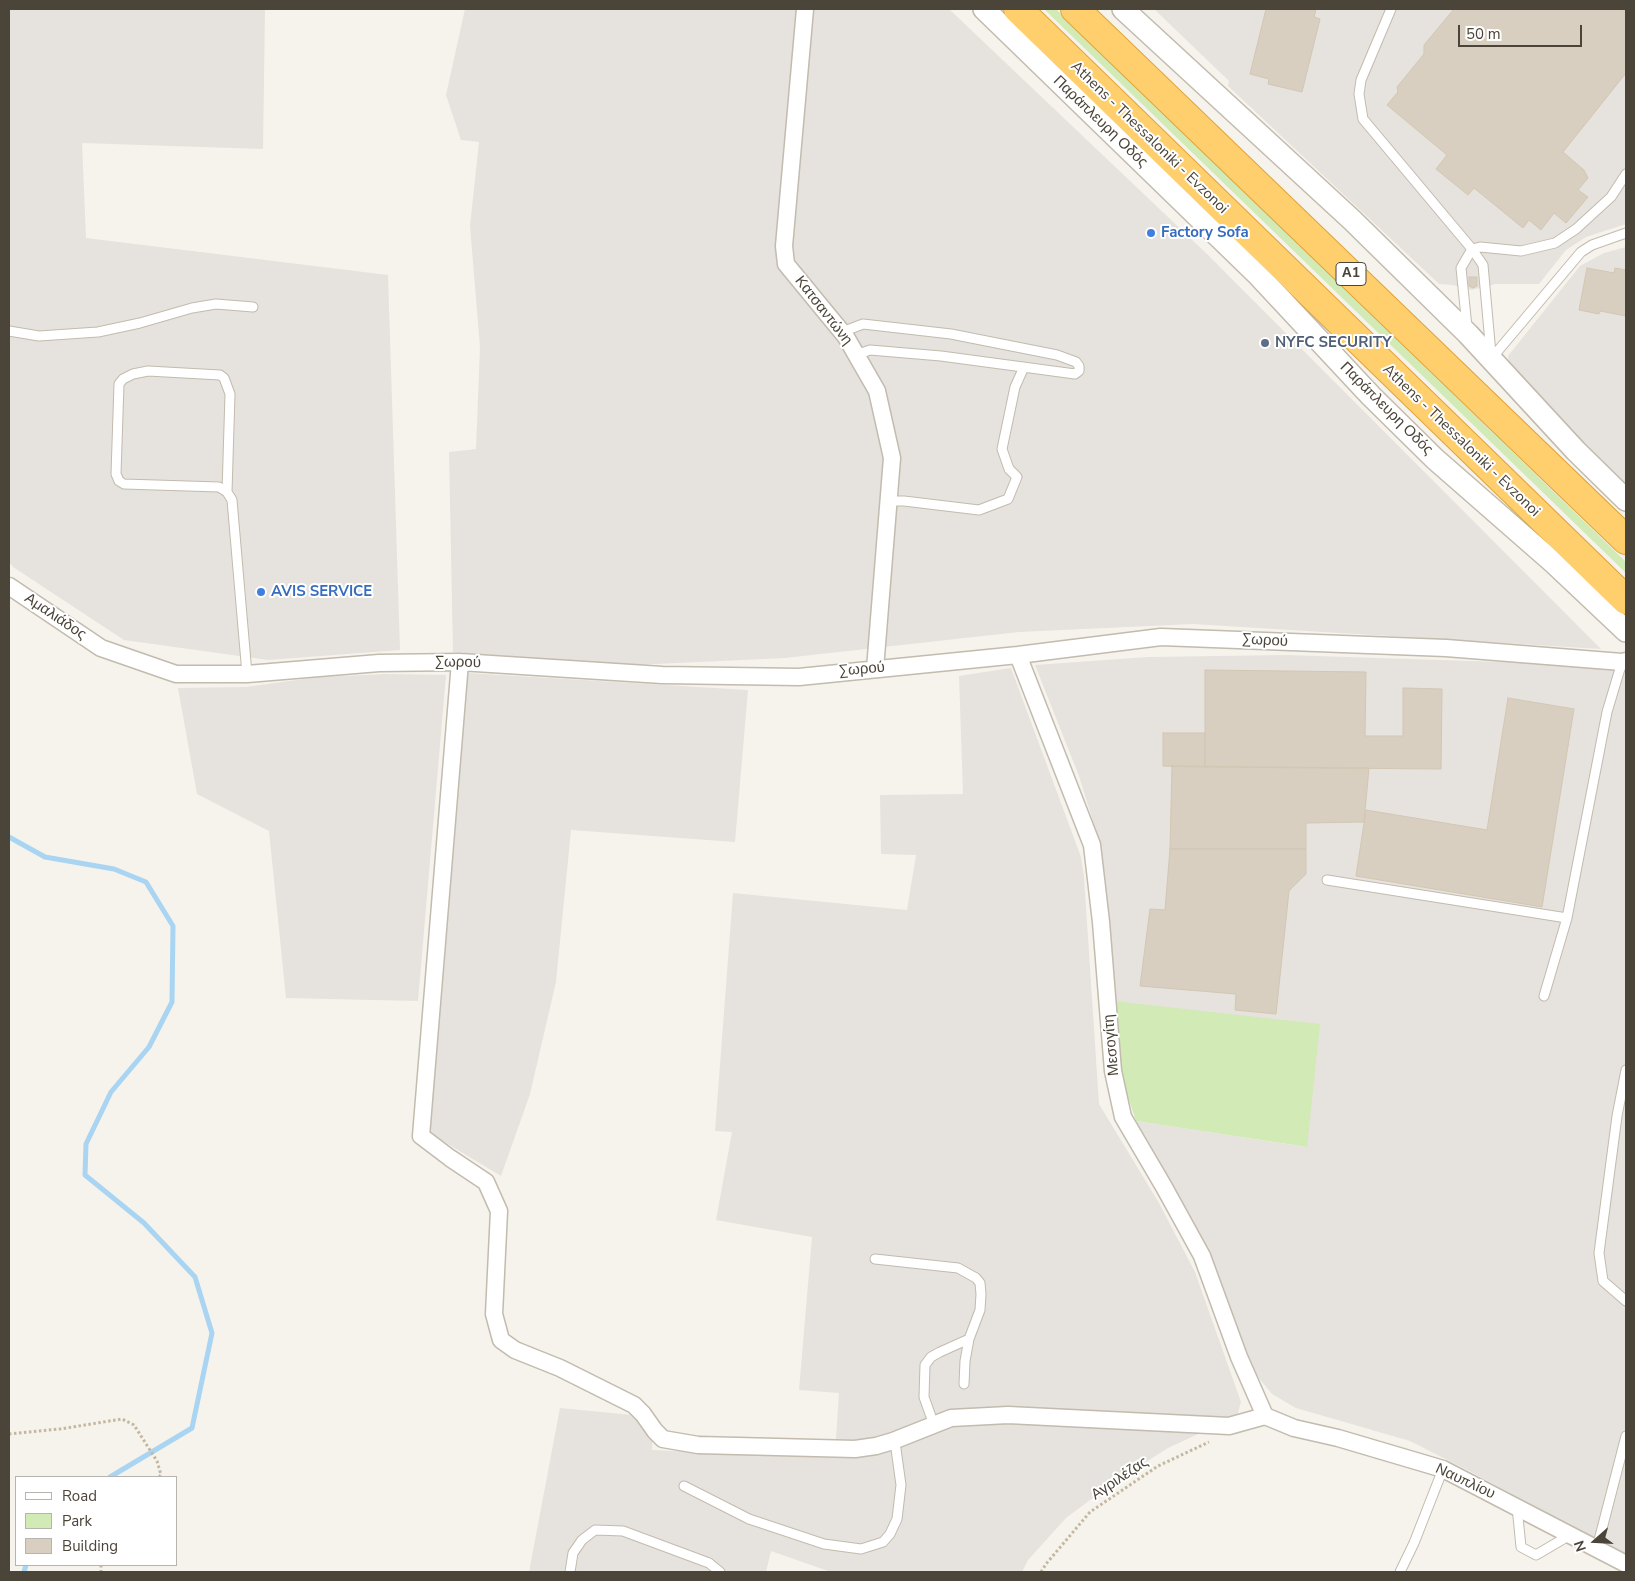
<!DOCTYPE html>
<meta charset="utf-8">
<style>
body{margin:0}
#map{position:relative;width:1635px;height:1581px;overflow:hidden;background:#f6f3ec;font-family:"Nunito Sans",sans-serif}
canvas{display:block}
.frame{position:absolute;inset:0;border:10px solid #4b4439;pointer-events:none}
.legend{position:absolute;left:15px;top:1476px;width:162px;height:90px;box-sizing:border-box;background:#fff;border:1px solid #b7b4b0;margin:0;padding:6px 9px;list-style:none;font-size:15px;color:#4b4439}
.legend li{display:flex;align-items:center;gap:10px;height:25px}
.legend b{width:25px;border:1px solid #b7b4b0}
.north{position:absolute;left:1570px;top:1516px;width:50px;height:50px;-webkit-text-stroke:4px #fff;paint-order:stroke;rotate:251deg;font-size:14px;font-weight:700;line-height:20px;text-align:center;color:#4b4439}
.north::after{content:'';display:block;margin:auto;width:18px;height:22px;background:#4b4439;clip-path:polygon(50% 0,100% 100%,50% 72%,0 100%)}
.scale{position:absolute;left:1458px;top:25px;width:124px;height:22px;box-sizing:border-box;border:2px solid #4b4439;border-top:0;padding-left:6px;font-size:15px;line-height:18px;white-space:nowrap;color:#4b4439;-webkit-text-stroke:4px #fff;paint-order:stroke}
</style>
<div id="map">
<canvas width="1635" height="1581"></canvas>
<div class="frame"></div>
<ul class="legend">
<li><b style="height:6px;background:#fff"></b>Road</li>
<li><b style="height:14px;background:#d2eab5"></b>Park</li>
<li><b style="height:14px;background:#d8cfc1"></b>Building</li>
</ul>
<div class="north">N</div>
<div class="scale">50 m</div>
</div>
<script>
const c = document.querySelector('canvas').getContext('2d');
c.lineJoin = 'round';
function fill(path, color) { c.fillStyle = color; c.fill(path, 'evenodd'); }
const poly = rows => new Path2D(rows.map(r => 'M' + r).join(''));
function strokePath(path, color, width, dash) { c.strokeStyle = color; c.lineWidth = width; c.lineCap = dash ? 'butt' : 'round'; c.setLineDash(dash || []); c.stroke(path); }
function label(font, color, halo, rows, align = 'center') {
  c.font = font + ' "Nunito Sans",sans-serif'; c.lineWidth = 4; c.setLineDash([]); c.textBaseline = 'middle'; c.strokeStyle = halo; c.fillStyle = color; for (const [text, x, y, turn = 0] of rows) {
    c.save(); c.translate(x, y); c.rotate((+turn || 0) * Math.PI / 180); c.textAlign = isNaN(turn) ? turn : align; if (halo) c.strokeText(text, 0, 0); c.fillText(text, 0, 0); c.restore();
  }
}
fill(poly([
 [9,9,265,9,263,149,82,143,86,238,388,275,400,650,268,660,124,640,13,567,9,562],
 [465,9,949,9,1208,255,1601,649,1193,624,1019,632,785,658,635,665,453,652,449,452,476,449,480,347,470,226,479,142,461,140,446,95],
 [1154,9,1626,9,1626,224,1586,237,1566,250,1539,284,1495,284,1472,290,1453,285,1439,284,1228,86,1229,81],
 [1626,247,1626,489,1509,365,1508,356,1580,266,1604,253],
 [1286,655,1626,666,1626,1556,1475,1474,1410,1441,1296,1408,1272,1394,1253,1371,1239,1337,1213,1262,1136,1121,1306,1147,1113,1001,1106,905,1096,831,1079,776,1035,665,1148,657],
 [1011,668,1081,857,1084,877,1099,1104,1159,1203,1195,1272,1241,1402,1237,1416,1168,1448,1114,1482,1066,1518,1028,1560,1022,1572,831,1572,771,1551,766,1572,529,1572,560,1408,653,1417,652,1450,721,1453,835,1453,839,1393,799,1390,812,1237,716,1220,732,1132,715,1131,733,893,907,910,916,855,881,854,880,795,963,794,959,676],
 [467,673,748,690,735,842,571,830,556,982,530,1094,501,1176,428,1132],
 [387,674,446,675,418,1001,286,998,269,831,197,794,178,688,246,687,318,677]
]), '#e6e2dd');
fill(poly([
 [1044,9,1056,9,1626,562,1626,573],
 [1113,1001,1320,1024,1307,1147,1136,1121,1122,1079]
]), '#d2eab5');
strokePath(poly([
 [9,837,45,857,114,869,146,882,173,926,172,1002,149,1047,111,1092,86,1144,85,1175,144,1223,195,1277,212,1333,192,1428,110,1477],
 [24,1572,26,1565]
]), '#a9d4f2', 5);
const building = poly([
 [1266,9,1316,9,1314,17,1320,19,1302,92,1268,84,1269,79,1250,74,1266,9],
 [1454,9,1626,9,1626,73,1563,152,1584,170,1588,178,1578,190,1588,197,1566,223,1554,213,1541,230,1529,220,1523,228,1474,188,1468,195,1436,169,1447,155,1387,105,1398,92,1397,87,1424,54,1424,45,1454,9],
 [1587,268,1614,273,1615,268,1626,270,1626,316,1600,311,1599,314,1579,310,1587,268],
 [1469,277,1477,277,1477,286,1473,288,1469,286,1469,277],
 [1205,670,1366,672,1365,736,1403,736,1403,688,1442,689,1441,769,1205,767,1205,670],
 [1508,698,1574,709,1542,907,1356,876,1366,810,1487,830,1508,698],
 [1163,733,1205,733,1205,767,1163,766,1163,733],
 [1172,766,1369,768,1364,822,1306,823,1306,849,1170,849,1172,766],
 [1170,849,1306,849,1306,874,1289,891,1276,1014,1235,1010,1236,994,1140,986,1150,909,1165,910,1170,849]
]);
fill(building, '#d8cfc1');
strokePath(building, '#d3c7b4', 1);
const service = poly([
 [1391,9,1361,80,1359,94,1363,119,1472,249,1483,265,1491,354],
 [1467,327,1461,268,1472,249,1480,247,1521,251,1555,243,1576,229,1611,197,1626,174],
 [9,331,39,336,98,332,140,323,192,308,216,304,253,307],
 [842,332,863,324,951,334,1057,355,1076,362,1079,366,1079,371,1075,374,941,356,870,350,856,355],
 [1491,359,1581,252,1592,245,1626,233],
 [227,492,230,394,224,378,220,375,148,371,133,374,123,379,119,384,116,474,119,481,124,484,219,487,227,492,232,500,247,674],
 [887,501,904,501,979,510,1008,499,1017,477,1009,469,1002,449,1015,387,1024,367],
 [1327,880,1567,918],
 [1544,996,1567,918,1607,712,1622,662],
 [1626,1070,1617,1116,1599,1253,1603,1281,1626,1301],
 [875,1259,958,1268,976,1278,980,1283,981,1294,980,1310,969,1339,965,1361,964,1384],
 [934,1425,924,1397,925,1365,931,1357,940,1352,969,1339],
 [684,1486,749,1519,824,1544,861,1549,883,1542,890,1534,897,1519,901,1485,896,1449,893,1441],
 [1517,1507,1521,1547,1536,1555,1570,1535],
 [1597,1548,1626,1436],
 [570,1572,573,1553,582,1540,595,1530,623,1531,709,1563,720,1572],
 [1400,1572,1414,1543,1443,1469]
]);
const minor = poly([
 [805,9,784,246,786,264,846,337,877,391,892,458,875,669],
 [9,586,101,648,176,674,247,674,379,663,460,662,662,675,799,677,1018,655,1161,637,1446,648,1622,662,1626,661],
 [1018,655,1092,845,1101,922,1113,1071,1123,1117,1164,1187,1202,1256,1239,1357,1265,1416],
 [460,662,421,1136,450,1158,486,1182,499,1211,494,1314,501,1340,515,1350,560,1368,634,1405,643,1414,655,1431,663,1439,698,1445,855,1449,876,1446,893,1441,951,1418,1008,1415,1229,1426,1265,1416],
 [1265,1416,1294,1428,1338,1438,1443,1469,1626,1564]
]);
const tertiary = poly([
 [984,9,1259,276,1371,396,1435,459,1554,563,1626,631],
 [1123,9,1352,220,1468,334,1576,451,1626,500]
]);
const motorway = poly([
 [1018,9,1626,600],
 [1075,9,1626,540]
]);
strokePath(service, '#c2bbae', 11);
strokePath(minor, '#c2bbae', 19);
strokePath(tertiary, '#c2bbae', 24);
strokePath(motorway, '#e0a43c', 30);
strokePath(poly([
 [9,1434,60,1429,122,1419,134,1425,157,1461,161,1475,159,1477],
 [101,1565,101,1572],
 [1041,1572,1046,1564,1090,1512,1158,1466,1209,1442]
]), '#c4b79f', 3, [2.5, 2.5]);
strokePath(service, '#fff', 9);
strokePath(minor, '#fff', 16);
strokePath(tertiary, '#fff', 21);
strokePath(motorway, '#ffcf6e', 28);
for (const [x, y, r, color] of [
 [1151,233,5,"#3f7fe0"],
 [1265,343,5,"#5c6f8a"],
 [261,592,5,"#3f7fe0"]
]) { const dot = new Path2D(); dot.arc(x, y, r, 0, 2 * Math.PI); c.fillStyle = color; c.fill(dot); strokePath(dot, '#fff', 2); }
for (const [x, y, w] of [
 [1351,274,30]
]) { const box = new Path2D(); box.roundRect(x - w / 2, y - 11.5, w, 23, 4); c.fillStyle = '#fff'; c.fill(box); strokePath(box, '#4b4439', 1); }
label('bold 14px', '#4b4439', null, [
 ["Α1",1351,274]
]);
label('15px', '#4b4439', '#fff', [
 ["Παράπλευρη Οδός",1100,122,44],
 ["Athens - Thessaloniki - Evzonoi",1149,138,44],
 ["Κατσαντώνη",823,311,52],
 ["Παράπλευρη Οδός",1386,409,45],
 ["Athens - Thessaloniki - Evzonoi",1461,441,44],
 ["Αμαλιάδος",55,617,34],
 ["Σωρού",1265,641,3],
 ["Σωρού",458,663,1],
 ["Σωρού",862,670,-5],
 ["Μεσογίτη",1112,1045,-95],
 ["Αγριλέζας",1120,1479,-34],
 ["Ναυπλίου",1465,1482,25]
]);
label('bold 15px', '#366cbe', '#fff', [
 ["Factory Sofa",1161,233],
 ["AVIS SERVICE",271,592]
], 'left');
label('bold 15px', '#4e5e75', '#fff', [
 ["NYFC SECURITY",1275,343]
], 'left');
</script>
